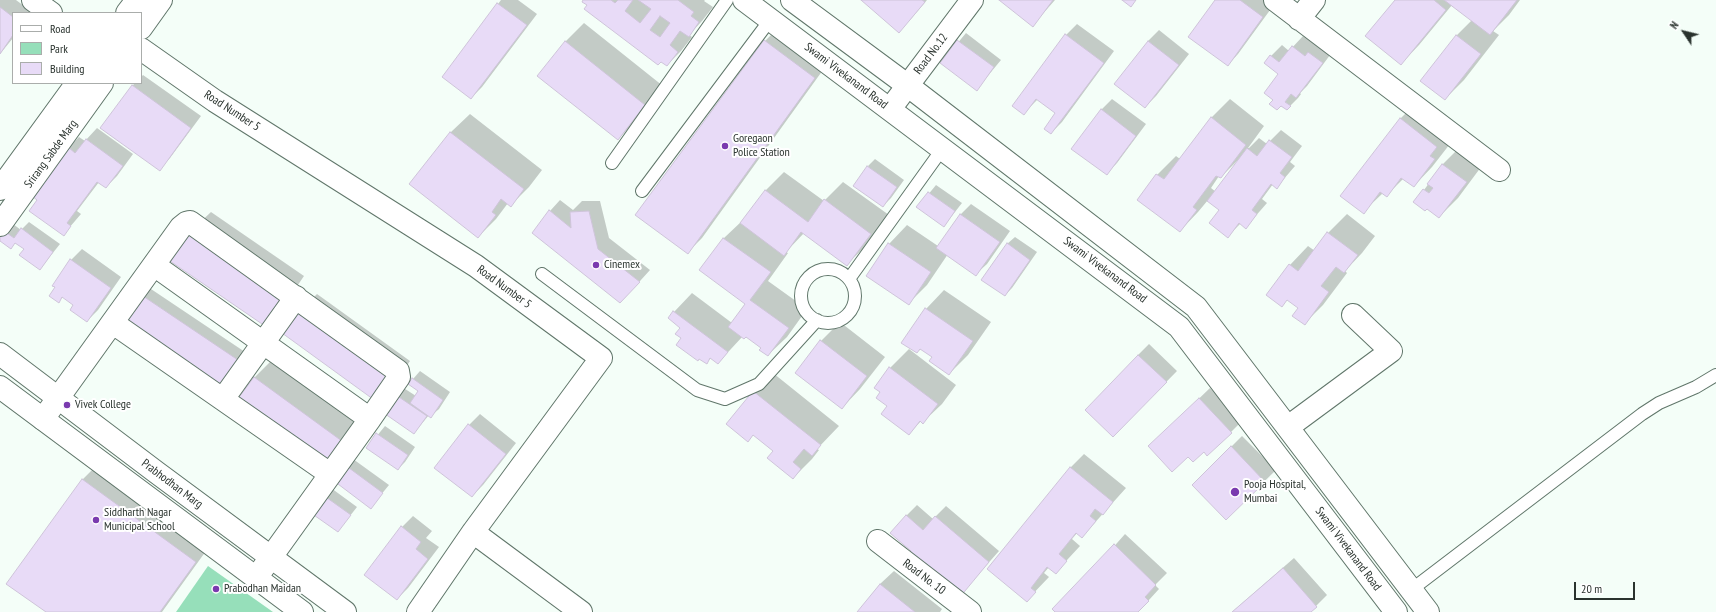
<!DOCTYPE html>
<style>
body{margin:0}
#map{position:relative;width:1716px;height:612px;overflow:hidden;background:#f4fef8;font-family:"PT Sans Narrow",sans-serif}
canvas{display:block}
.legend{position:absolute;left:12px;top:12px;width:130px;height:72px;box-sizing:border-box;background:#fff;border:1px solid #aaadab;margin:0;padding:5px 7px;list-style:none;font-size:12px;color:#2a332e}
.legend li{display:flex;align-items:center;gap:8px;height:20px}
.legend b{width:20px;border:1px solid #aaadab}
.north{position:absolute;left:1664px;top:12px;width:40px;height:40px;-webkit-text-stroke:3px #fff;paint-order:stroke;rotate:305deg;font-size:11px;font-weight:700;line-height:16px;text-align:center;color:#2a332e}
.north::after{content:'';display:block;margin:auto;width:14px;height:18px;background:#2a332e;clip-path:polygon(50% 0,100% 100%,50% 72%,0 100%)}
.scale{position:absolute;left:1574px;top:582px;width:61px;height:18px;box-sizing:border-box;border:2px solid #2a332e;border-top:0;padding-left:5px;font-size:12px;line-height:14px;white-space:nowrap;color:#2a332e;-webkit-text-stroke:3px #fff;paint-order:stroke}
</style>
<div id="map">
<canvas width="1716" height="612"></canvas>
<ul class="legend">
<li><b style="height:5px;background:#fff"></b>Road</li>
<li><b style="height:11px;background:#96dfba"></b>Park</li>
<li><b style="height:11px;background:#e8dbf7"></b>Building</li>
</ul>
<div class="north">N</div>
<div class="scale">20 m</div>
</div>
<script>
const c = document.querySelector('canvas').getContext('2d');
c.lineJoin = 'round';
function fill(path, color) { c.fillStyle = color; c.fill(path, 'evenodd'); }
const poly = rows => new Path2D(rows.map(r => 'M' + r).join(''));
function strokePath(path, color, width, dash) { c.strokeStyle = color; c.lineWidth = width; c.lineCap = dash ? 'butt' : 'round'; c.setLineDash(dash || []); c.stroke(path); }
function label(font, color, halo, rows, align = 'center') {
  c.font = font + ' "PT Sans Narrow",sans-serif'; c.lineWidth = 4; c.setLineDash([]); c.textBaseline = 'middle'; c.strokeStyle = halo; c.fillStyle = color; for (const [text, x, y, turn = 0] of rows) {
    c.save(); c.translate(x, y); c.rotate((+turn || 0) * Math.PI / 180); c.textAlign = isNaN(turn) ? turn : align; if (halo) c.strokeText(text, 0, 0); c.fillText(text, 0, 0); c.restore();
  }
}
fill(poly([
 [208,566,273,612,176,612]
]), '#96dfba');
fill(poly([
 [0,0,16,0,32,12,31,13,13,13,13,38,0,54],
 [501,0,518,0,537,14,482,87,471,98,498,4],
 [585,0,705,0,704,1,713,7,702,21,689,35,692,37,681,51,667,65,588,5],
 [862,0,927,0,910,20],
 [1000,0,1055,0,1033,25],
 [1216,0,1266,0,1273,6,1238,54,1228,65],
 [1396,0,1520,0,1509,15,1493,31,1499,35,1464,80,1445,99,1422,81,1457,35,1472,20,1452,5,1419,45,1401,64],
 [584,23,663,86,637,120,618,139,565,42],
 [1077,24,1114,51,1062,122,1051,133,1057,113,1038,99,1024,113,1066,35],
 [779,27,828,63,702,238,688,252,765,41],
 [1159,30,1189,54,1156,96,1145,107,1148,41],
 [966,33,1001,60,977,89,941,63],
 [1303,36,1316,45,1320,42,1333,51,1307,86,1300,93,1301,94,1298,98,1287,109,1274,100,1279,73,1271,56,1282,45,1289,51],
 [143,75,201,116,170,158,159,169,132,86,135,83,141,83,141,77],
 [1112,99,1146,124,1117,163,1106,174,1101,110],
 [1230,99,1264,126,1248,148,1249,148,1259,138,1267,144,1281,130,1302,146,1290,162,1295,166,1277,187,1273,184,1262,199,1267,203,1246,227,1241,223,1228,236,1221,209,1208,200,1198,212,1180,231,1138,199,1157,175,1176,156,1180,159,1211,118],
 [1239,159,1240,160,1216,192,1211,188,1219,176,1221,177],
 [1419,100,1453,140,1432,167,1414,186,1404,178,1386,196,1383,193,1363,212,1400,119],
 [470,114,542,170,529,187,511,205,508,203,496,219,478,237,410,184,451,132],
 [97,128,133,154,117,176,106,187,99,182,77,211,81,214,63,235,38,199,68,148,79,137,85,141],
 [1461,146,1484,163,1458,198,1439,217,1424,190,1443,164],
 [875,159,904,180,891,198,883,206,868,166],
 [784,172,824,201,843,182,889,215,866,246,847,264,804,233,786,252,788,253,768,281,807,309,787,337,768,355,762,347,746,335,743,336,718,363,711,358,707,362,683,338,681,328,674,312,692,293,732,323,746,303,701,270,724,238,743,220,766,190],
 [936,185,962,203,944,226,918,207],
 [560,200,573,210,582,201,600,201,609,238,650,270,631,291,550,211],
 [971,204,1010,231,987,264,976,274,948,254,927,285,908,304,889,244,907,225,938,246,960,215],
 [211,212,304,276,283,307,192,230],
 [1347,214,1375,236,1362,253,1345,271,1347,273,1323,305,1305,323,1300,308,1288,299,1282,306,1290,265,1308,246,1315,251,1328,233],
 [29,222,60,244,40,269,25,249,16,242,11,247,0,240,13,224,21,230],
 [1015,237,1037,252,1012,288,1005,295,1007,244],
 [82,249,121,277,98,310,87,321,75,305,63,297,59,301,71,260],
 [148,287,245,352,226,380,122,323],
 [944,290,991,322,968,355,949,374,933,357,921,349,917,352,903,342,926,309],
 [317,294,410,361,396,382,299,312],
 [840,322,885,357,860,389,842,408,796,373,821,341],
 [1149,344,1177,371,1124,425,1138,355],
 [909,349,956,385,942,404,923,422,921,421,909,434,888,405,882,392,876,388,890,368],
 [273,359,364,425,330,465,254,378],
 [420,371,450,392,439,409,431,416,429,415,414,433,380,409,399,385,416,396,419,391,413,379],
 [773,373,839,426,817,449,819,450,812,459,793,478,774,450,754,434,748,441,754,391],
 [1210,388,1242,421,1231,432,1204,451,1188,456,1160,436],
 [480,414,516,443,483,485,472,496,469,425],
 [385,426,415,447,405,462,398,469,367,448],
 [1242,436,1276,470,1226,519,1193,485],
 [1084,454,1126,488,1082,537,1077,533,1072,539,1080,546,1055,573,1049,567,1044,573,1049,577,1027,600,988,568,1071,467],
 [353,459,389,485,371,507,335,480],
 [94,468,206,551,162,612,48,612,8,584,83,479],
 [331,488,357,507,338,531,312,512],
 [917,505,933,519,946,506,999,551,960,595,912,551,906,516],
 [413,516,432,531,426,538,439,547,408,588,397,599,402,527],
 [1125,534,1167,573,1155,585,1159,589,1138,612,1056,612],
 [1294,558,1327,595,1310,612,1232,612],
 [894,571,942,609,940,612,858,612,880,584]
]), '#0003');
const building = poly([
 [583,0,611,0,615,3,618,0,633,0,625,11,640,23,651,9,638,0,678,0,694,12,691,16,699,22,689,37,680,31,670,45,678,52,667,66,661,62,658,65,584,9,587,5,582,2,583,0],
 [660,16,670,23,660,37,650,30,660,16],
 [861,0,922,0,925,2,899,33,861,0],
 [999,0,1053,0,1033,27,999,0],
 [1122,0,1136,0,1131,7,1122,0],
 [1215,0,1240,0,1263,17,1228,66,1188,37,1215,0],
 [1395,0,1434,0,1446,10,1401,65,1365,36,1395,0],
 [1444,0,1517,0,1490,35,1444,0],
 [497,3,527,25,471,99,442,77,497,3],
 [0,7,13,17,13,35,0,54,0,7],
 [1065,34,1104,63,1051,134,1044,129,1055,113,1036,99,1024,115,1012,106,1065,34],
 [1456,35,1481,54,1445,100,1420,81,1456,35],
 [764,40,815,78,688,254,635,215,764,40],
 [957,40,994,67,977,91,940,63,957,40],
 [565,41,645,105,618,140,537,76,565,41],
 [1148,41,1179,65,1145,108,1114,84,1148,41],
 [1292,46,1305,56,1308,52,1323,63,1296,98,1291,94,1285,102,1291,106,1287,110,1281,106,1277,110,1269,104,1273,100,1264,93,1278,74,1264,63,1270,55,1279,62,1292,46],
 [132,85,191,128,160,171,100,128,132,85],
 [1101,109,1136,136,1107,175,1071,149,1101,109],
 [1211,117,1246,145,1221,178,1216,176,1193,207,1197,210,1180,232,1137,200,1156,174,1164,179,1211,117],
 [1400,118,1437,147,1430,156,1435,159,1414,187,1401,178,1387,197,1380,192,1364,214,1340,196,1400,118],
 [450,132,524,189,511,207,501,199,492,212,496,215,478,238,409,184,450,132],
 [86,139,123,166,106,188,97,182,67,223,71,226,64,236,29,211,37,200,32,196,68,147,75,153,86,139],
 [1269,140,1292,157,1280,173,1285,177,1277,189,1271,184,1252,210,1257,214,1246,229,1239,223,1228,238,1209,223,1219,210,1207,201,1247,148,1257,156,1269,140],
 [1442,164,1467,182,1439,218,1427,209,1425,211,1413,202,1423,189,1429,193,1433,188,1427,184,1442,164],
 [867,166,897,187,883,207,853,186,867,166],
 [765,190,808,222,824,199,871,234,847,266,801,232,784,256,740,223,765,190],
 [928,192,955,211,944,227,916,207,928,192],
 [549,210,571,228,570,212,589,211,598,249,640,282,620,303,532,233,549,210],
 [960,214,1000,242,976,276,936,248,960,214],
 [21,228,53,252,40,270,19,255,24,249,15,243,11,249,0,241,0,237,4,231,14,238,21,228],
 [192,230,286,295,265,326,170,261,192,230],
 [1327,232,1358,255,1344,273,1336,267,1321,286,1329,292,1305,325,1292,316,1298,308,1287,300,1282,307,1266,295,1289,264,1298,271,1327,232],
 [723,238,771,272,750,300,789,328,768,356,759,350,761,348,746,337,744,339,728,327,745,304,699,270,723,238],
 [888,243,931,272,909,305,866,276,888,243],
 [1007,243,1030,260,1005,296,981,280,1007,243],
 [70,259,111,288,87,322,70,310,73,305,62,297,59,303,49,296,55,287,52,286,70,259],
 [140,294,238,360,219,389,121,323,140,294],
 [925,308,973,341,949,375,929,361,932,357,920,349,917,353,901,343,925,308],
 [673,311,728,352,718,364,710,358,707,364,699,359,698,361,676,345,681,338,675,334,680,328,668,318,673,311],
 [298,312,392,379,377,402,282,333,298,312],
 [820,340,867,376,842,409,795,373,820,340],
 [1138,355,1167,382,1113,437,1085,410,1138,355],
 [889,367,938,404,923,424,920,421,909,435,881,414,887,406,876,398,880,392,874,388,889,367],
 [254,377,346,444,331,467,237,400,254,377],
 [412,378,443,400,431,418,410,403,418,391,408,384,412,378],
 [390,391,427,416,414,434,378,409,390,391],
 [753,391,821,445,812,456,804,449,793,462,801,469,793,479,767,458,773,451,753,435,748,442,726,424,753,391],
 [1199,398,1232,433,1207,456,1204,452,1193,462,1188,457,1172,472,1148,446,1199,398],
 [468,424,506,454,472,497,434,468,468,424],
 [376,433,408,455,398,470,366,448,376,433],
 [1231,446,1265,482,1226,520,1192,485,1231,446],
 [345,465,383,493,371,509,334,481,345,465],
 [1070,467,1113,502,1103,515,1095,509,1090,516,1096,521,1082,538,1076,533,1059,554,1067,561,1056,574,1047,567,1031,588,1036,592,1027,602,987,569,1070,467],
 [82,479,196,562,160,612,46,612,6,584,82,479],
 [323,495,351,515,338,532,311,513,323,495],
 [906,515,923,530,935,516,989,562,960,597,952,586,923,562,922,564,909,554,911,551,890,533,906,515],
 [401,526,421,542,416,549,428,559,397,600,364,575,401,526],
 [1114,544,1156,585,1145,597,1149,601,1138,612,1055,612,1052,609,1114,544],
 [1283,568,1317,607,1311,612,1232,612,1283,568],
 [880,584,915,612,857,612,880,584]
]);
fill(building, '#e8dbf7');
strokePath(building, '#cec4d9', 1);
const lane = poly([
 [612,163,727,0],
 [642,191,770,20],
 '801 296a27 27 0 1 1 54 0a27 27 0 1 1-54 0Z',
 [542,274,697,390,725,399,759,384,817,320],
 [849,279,943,148],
 [1411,590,1642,414,1659,403,1696,387,1716,375]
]);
const street = poly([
 [33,0,51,13],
 [1275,0,1499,170],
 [1299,19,1314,0],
 [141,49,215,101,476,266,601,358,473,532,418,612],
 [154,265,370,419,256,578],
 [113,323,330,474],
 [223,399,296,297],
 [43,419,181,227,186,223,190,222,398,371,399,377,370,419],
 [1288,427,1391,351,1353,315],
 [473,532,581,612],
 [878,541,970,612]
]);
const secondary = poly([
 [127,13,137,0],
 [141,28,161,0],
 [890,109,972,0],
 [0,189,77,83],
 [0,225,102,83],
 [0,354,156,472,345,612],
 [0,387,302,612]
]);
const primary = poly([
 [744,0,1179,327,1396,612],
 [792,0,907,85,1196,307,1428,612]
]);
strokePath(lane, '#60766a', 14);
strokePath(street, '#60766a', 24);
strokePath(secondary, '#60766a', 24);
strokePath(primary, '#60766a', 24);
strokePath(lane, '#fff', 12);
strokePath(street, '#fff', 22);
strokePath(secondary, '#fff', 22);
strokePath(primary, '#fff', 22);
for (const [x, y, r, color] of [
 [725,146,4,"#7a3aaf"],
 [596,265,4,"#7a3aaf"],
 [67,405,4,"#7a3aaf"],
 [1235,492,5,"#7a3aaf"],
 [96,520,4,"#7a3aaf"],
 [216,589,4,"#7a3aaf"]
]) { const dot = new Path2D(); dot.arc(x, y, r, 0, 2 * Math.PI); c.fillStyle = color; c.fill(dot); strokePath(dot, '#fff', 1.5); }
label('12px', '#2a332e', '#fff', [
 ["Road No.12",931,54,-53],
 ["Swami Vivekanand Road",846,76,37],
 ["Road Number 5",232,111,33],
 ["Srirang Sabde Marg",51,154,-54],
 ["Swami Vivekanand Road",1105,270,37],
 ["Road Number 5",504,287,36],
 ["Prabhodhan Marg",172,484,37],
 ["Swami Vivekanand Road",1348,549,53],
 ["Road No. 10",924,577,37]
]);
label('12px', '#2a332e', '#fff', [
 ["Goregaon",733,139],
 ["Police Station",733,153],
 ["Cinemex",604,265],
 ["Vivek College",75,405],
 ["Pooja Hospital,",1244,485],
 ["Mumbai",1244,499],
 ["Siddharth Nagar",104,513],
 ["Municipal School",104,527],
 ["Prabodhan Maidan",224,589]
], 'left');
</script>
